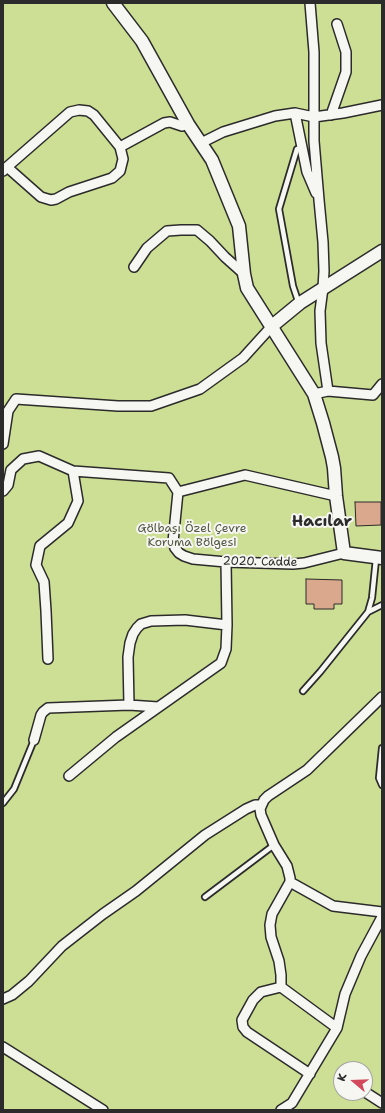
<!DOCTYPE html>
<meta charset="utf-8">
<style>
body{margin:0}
#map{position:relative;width:385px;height:1113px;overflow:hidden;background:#f0e6de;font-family:"Shantell Sans",sans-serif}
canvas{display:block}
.frame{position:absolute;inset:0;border:4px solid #2b2b2b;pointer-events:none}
.north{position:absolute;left:333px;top:1061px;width:40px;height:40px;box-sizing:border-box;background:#f6f6f2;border:1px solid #a5a5a2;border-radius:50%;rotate:289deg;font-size:11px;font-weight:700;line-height:16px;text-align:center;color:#2b2b2b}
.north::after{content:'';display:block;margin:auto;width:14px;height:18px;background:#d1495b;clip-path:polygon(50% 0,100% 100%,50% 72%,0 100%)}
</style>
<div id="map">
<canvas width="385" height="1113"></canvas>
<div class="frame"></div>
<div class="north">K</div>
</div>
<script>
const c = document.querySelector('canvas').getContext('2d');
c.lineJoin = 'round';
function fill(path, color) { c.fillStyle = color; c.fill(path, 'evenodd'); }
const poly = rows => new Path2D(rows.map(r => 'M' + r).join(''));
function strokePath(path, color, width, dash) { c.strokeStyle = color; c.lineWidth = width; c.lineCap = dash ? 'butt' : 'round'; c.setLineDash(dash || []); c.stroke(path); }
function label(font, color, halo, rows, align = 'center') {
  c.font = font + ' "Shantell Sans",sans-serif'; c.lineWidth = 4; c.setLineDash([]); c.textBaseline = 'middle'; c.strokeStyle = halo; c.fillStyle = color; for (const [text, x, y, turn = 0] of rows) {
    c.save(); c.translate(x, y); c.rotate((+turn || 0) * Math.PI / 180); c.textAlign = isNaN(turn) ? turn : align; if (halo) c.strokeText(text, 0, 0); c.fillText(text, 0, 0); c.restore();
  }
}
fill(poly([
 [3,3,382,3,382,1110,3,1110],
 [341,1069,365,1069,365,1093,341,1093]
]), '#cddf94');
const building = poly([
 [355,502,381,502,381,525,356,526,355,502],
 [306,579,342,580,342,604,334,604,334,609,314,609,314,604,306,604,306,579]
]);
fill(building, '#daa88c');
strokePath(building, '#2b2b2b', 1);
const service = poly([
 [299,302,297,298,293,286,279,209,297,149,302,147],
 [368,612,382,605],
 [303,691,320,672,368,612,372,598,376,559],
 [382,748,379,778,382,785],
 [3,803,14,789,34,740],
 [205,897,274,845]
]);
const minor = poly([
 [310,3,314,52,314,141,319,200,323,242,324,271,323,288,320,311,321,343,328,391],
 [295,113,307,172,316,193],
 [331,115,346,72,346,52,337,24],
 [201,143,223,132,275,116,295,113,314,117,343,113,382,105],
 [120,147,164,123,170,122,182,126,188,124],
 [3,171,7,167,70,112,79,110,88,111,94,115,120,147,123,159,120,171,112,178,69,192,56,199,51,200,41,197,7,167],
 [134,267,147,248,167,231,181,230,197,230,210,241,225,257,244,274],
 [314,394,328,391,373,395,382,384],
 [3,444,8,411,16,399,118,406,151,406,200,389,243,358,272,326],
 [3,491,8,485,11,470,23,459,39,456,73,471,169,478,178,492,173,542,175,548,179,553,184,556,193,559,226,562,293,564,304,563,344,553],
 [178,492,245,475,336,496],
 [48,659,46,611,44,582,36,565,40,546,68,523,78,501,73,471],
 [129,705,128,657,130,643,133,634,137,628,141,624,151,621,185,620,227,625],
 [34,740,41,715,43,712,48,708,129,705,158,707],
 [69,776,116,737,221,663,226,649,227,625,226,562],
 [290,882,333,906,382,912],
 [281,987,261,992,253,1000,242,1020,243,1027,247,1032,310,1074],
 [3,999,12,995,29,981,62,946,103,914,136,891,205,835,246,809,255,805,261,805],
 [337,1028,345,994,361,956,382,917],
 [3,1047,103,1110],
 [365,1092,382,1103],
 [281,1110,292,1103,337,1028,281,987,281,975,279,961,271,937,270,925,272,914,290,882,290,878,287,866,274,845,261,815,260,809,264,800,268,796,307,770,382,697]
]);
const tertiary = poly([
 [113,3,142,41,188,124,212,160,239,226,244,274,247,288,314,394,323,423,332,457,334,468,336,496,344,553,382,558],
 [272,326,300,303,382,251]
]);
strokePath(service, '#2b2b2b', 8);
strokePath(minor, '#2b2b2b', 12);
strokePath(tertiary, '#2b2b2b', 15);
strokePath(service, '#f6f6f2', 4.5);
strokePath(minor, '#f6f6f2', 9);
strokePath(tertiary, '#f6f6f2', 12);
label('12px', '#545845', '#f6f6f2', [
 ["Gölbaşı Özel Çevre",192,529],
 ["Koruma Bölgesi",192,543]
]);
label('12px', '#2b2b2b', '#f6f6f2', [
 ["2020. Cadde",260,562,1]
]);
label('bold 16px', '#2b2b2b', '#f6f6f2', [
 ["Hacılar",322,522]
]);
</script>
